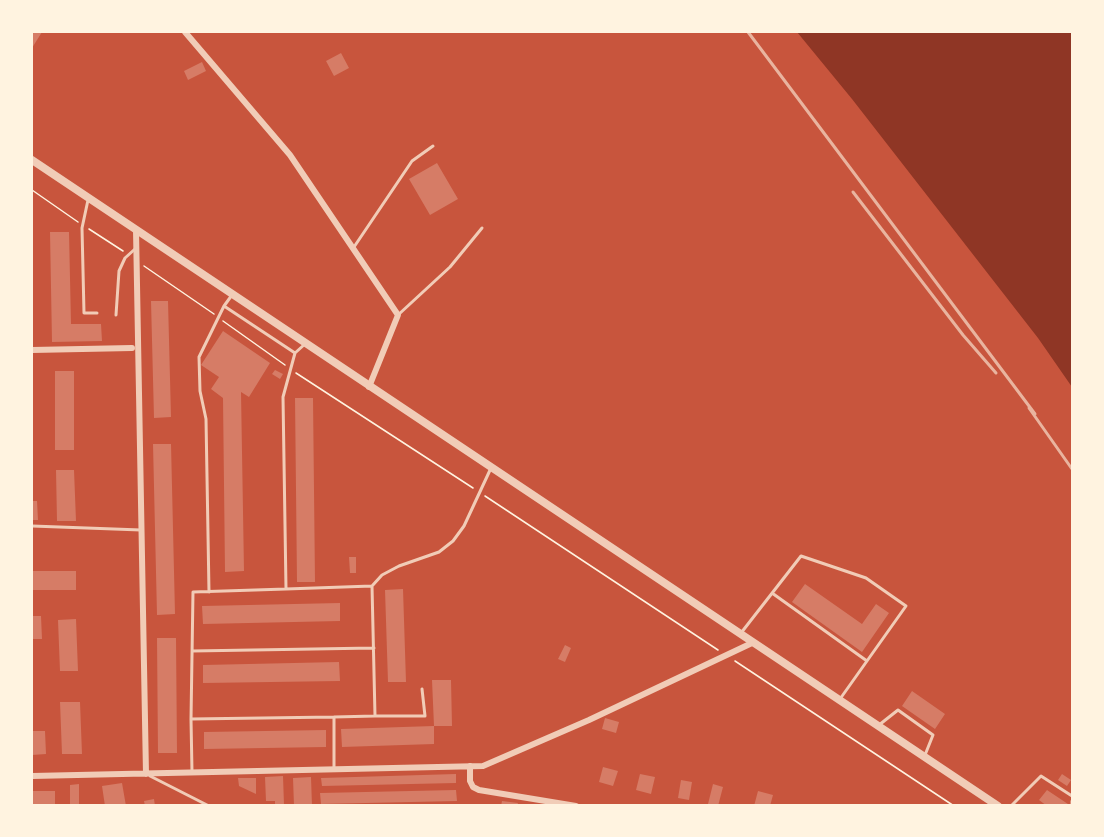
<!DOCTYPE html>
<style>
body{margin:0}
#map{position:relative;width:1104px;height:837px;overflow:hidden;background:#c8553d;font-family:Mulish,sans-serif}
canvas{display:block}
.frame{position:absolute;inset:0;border:33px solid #fff3e0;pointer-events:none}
</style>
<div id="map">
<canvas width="1104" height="837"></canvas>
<div class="frame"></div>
</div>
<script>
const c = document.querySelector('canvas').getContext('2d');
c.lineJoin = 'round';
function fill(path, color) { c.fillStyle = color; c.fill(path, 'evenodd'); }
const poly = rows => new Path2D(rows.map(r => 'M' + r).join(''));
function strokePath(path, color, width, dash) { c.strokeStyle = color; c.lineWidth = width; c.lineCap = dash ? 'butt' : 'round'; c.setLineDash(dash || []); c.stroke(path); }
fill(poly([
 [797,32,1072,32,1072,387,1038,338,852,99]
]), '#8f3625');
fill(poly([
 [32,32,42,32,32,48],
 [341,53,349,68,334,76,326,61],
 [202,62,206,71,188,80,184,71],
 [437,163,458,199,430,215,409,179],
 [50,232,69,232,71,324,101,324,102,341,52,342],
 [151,301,168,301,171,417,154,418],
 [223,331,270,363,249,397,241,392,244,571,225,572,223,398,211,389,219,377,201,365],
 [275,370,283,374,280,379,272,374],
 [55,371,74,371,74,450,55,450],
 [295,398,313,398,315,582,297,582],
 [153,444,171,444,175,614,157,615],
 [56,470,74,470,76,521,57,521],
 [32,501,37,501,38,520,32,520],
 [349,557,356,557,356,573,350,573],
 [32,571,76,571,76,590,32,590],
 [805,584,862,624,876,604,889,613,862,652,792,602],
 [403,589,406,682,388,682,385,590],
 [340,603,340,621,203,624,202,606],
 [32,616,41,616,42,639,32,639],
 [76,619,78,671,60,671,58,620],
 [157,638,176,638,177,753,158,753],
 [565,645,571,648,565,662,558,659],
 [339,662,340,681,203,683,203,665],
 [432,680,451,680,452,726,434,726],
 [912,691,945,714,935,729,902,706],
 [60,702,80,702,82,754,62,754],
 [605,718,619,722,616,733,602,729],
 [434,726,434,744,342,747,341,729],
 [326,730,326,747,204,749,204,732],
 [32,731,45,731,46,754,32,755],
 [603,767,618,771,613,786,599,782],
 [456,774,456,783,322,786,321,778],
 [640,774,655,777,651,794,636,790],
 [1062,774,1071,780,1067,786,1058,780],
 [283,776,284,805,275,806,275,801,266,801,265,777],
 [311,777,312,806,294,806,293,778],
 [238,778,256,778,256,794,239,786],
 [681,780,692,782,689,800,678,798],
 [122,783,126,806,105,806,102,786],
 [79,784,79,806,70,806,70,785],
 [713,784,723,787,718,806,708,804],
 [456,790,457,801,321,804,320,793],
 [1047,790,1068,804,1067,806,1047,806,1039,800],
 [32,791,55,791,55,806,32,806],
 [758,791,773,795,770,806,754,806],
 [154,799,155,806,145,806,144,801],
 [502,801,518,803,517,806,501,806]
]), '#d67c66');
strokePath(poly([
 [32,190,78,222],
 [89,229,123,251],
 [144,266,214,314],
 [223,321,285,365],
 [296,373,473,488],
 [485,496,718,650],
 [735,661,954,806]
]), '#fff3e0', 1.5);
strokePath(poly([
 [88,200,82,228,84,313,97,313],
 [354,247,412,161,433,146],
 [232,295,224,306,295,353,305,344],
 [116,315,119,271,125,258,135,249],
 [398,315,450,267,482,228],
 [295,353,283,397,286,589,372,586,375,716,334,717,334,768],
 [32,526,141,530],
 [372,586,382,575,399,566,439,552,453,541,464,526,491,468],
 [209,592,206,419,200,391,199,357,224,306],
 [772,593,867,661],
 [741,633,801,556,866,578,906,606,840,699],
 [192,651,374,648],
 [375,716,425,716,422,689],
 [191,719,193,592,286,589],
 [879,725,898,710,933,735,925,755],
 [192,772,191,719,334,717],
 [150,776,209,806],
 [1011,806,1041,776,1072,796],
 [1072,806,1072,801]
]), '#f1ccb7', 3);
strokePath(poly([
 [185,32,290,155,398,315,369,387],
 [136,230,146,774],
 [32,350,132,348],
 [470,766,470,781,473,787,479,790,576,806],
 [32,776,483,766,589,720,752,643]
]), '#f1ccb7', 6);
strokePath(poly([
 [32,160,998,806]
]), '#f1ccb7', 8);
strokePath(poly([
 [748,32,1035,414],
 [853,192,963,335,996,373],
 [1029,408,1072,469]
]), '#e9b49f', 3);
</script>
